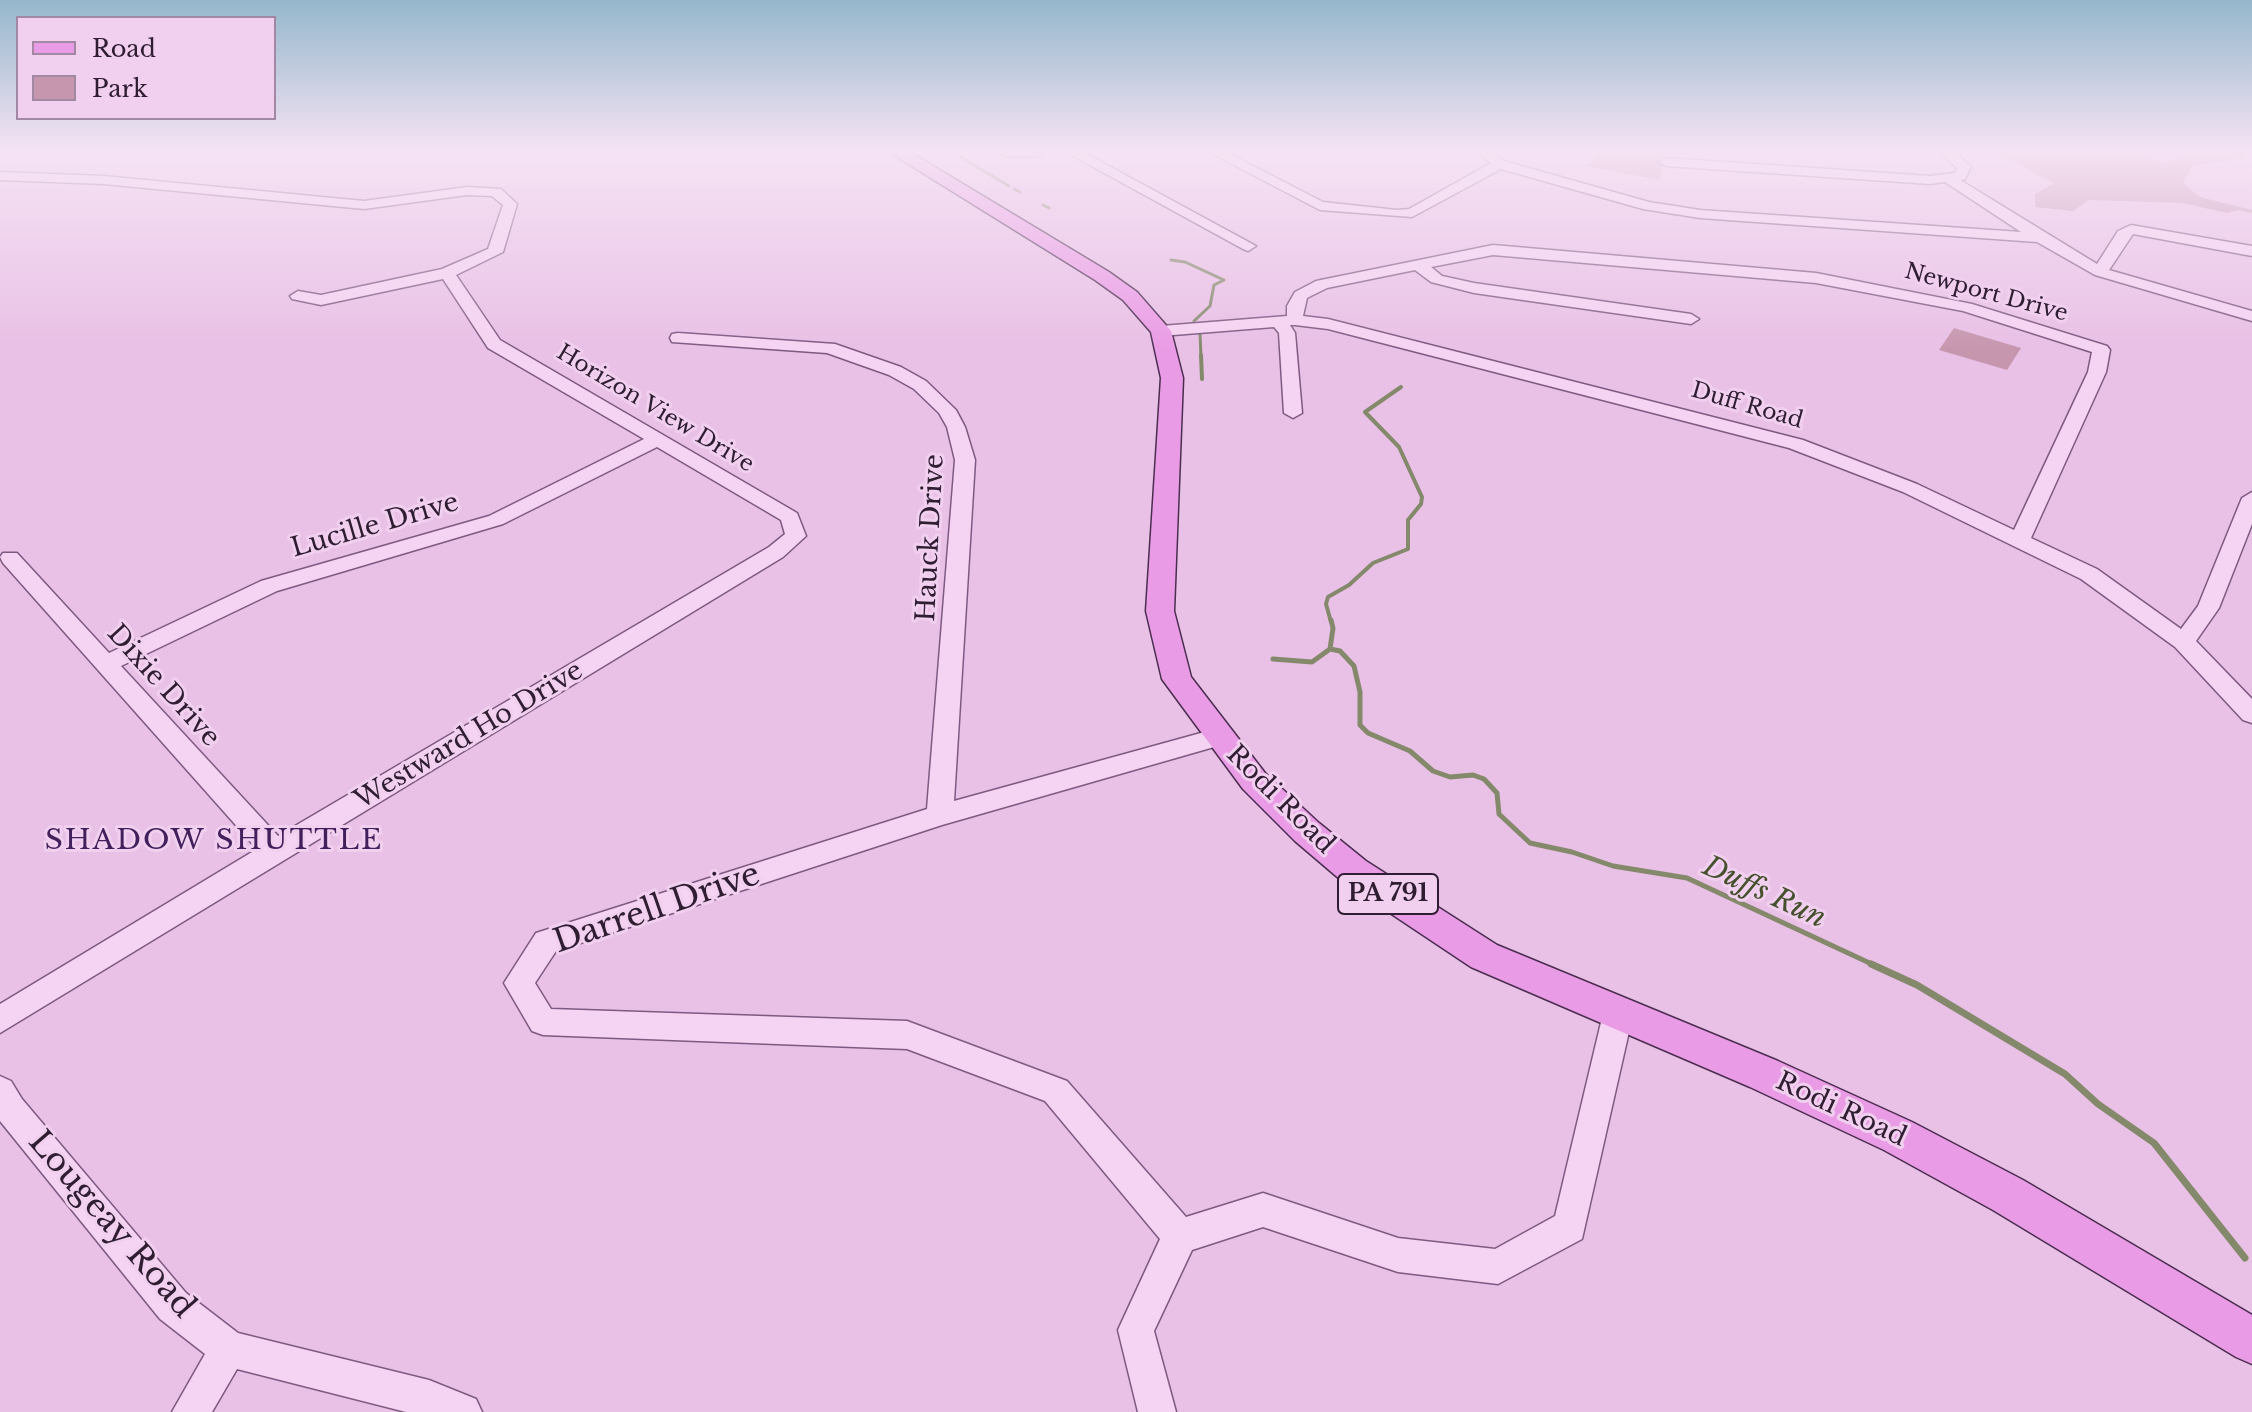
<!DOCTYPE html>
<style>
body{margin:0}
#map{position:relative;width:2252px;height:1412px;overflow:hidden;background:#e9c0e6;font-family:"Libre Baskerville",serif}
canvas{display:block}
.legend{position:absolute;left:16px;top:16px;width:260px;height:104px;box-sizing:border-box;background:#f1cfef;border:2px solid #a388a3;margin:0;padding:10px 14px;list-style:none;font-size:24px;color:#2f1d32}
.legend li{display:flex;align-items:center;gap:16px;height:40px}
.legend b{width:40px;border:2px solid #a388a3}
</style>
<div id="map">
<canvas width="2252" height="1412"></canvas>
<ul class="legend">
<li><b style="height:10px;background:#ea9be5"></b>Road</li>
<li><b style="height:22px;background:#c696ae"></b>Park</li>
</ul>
</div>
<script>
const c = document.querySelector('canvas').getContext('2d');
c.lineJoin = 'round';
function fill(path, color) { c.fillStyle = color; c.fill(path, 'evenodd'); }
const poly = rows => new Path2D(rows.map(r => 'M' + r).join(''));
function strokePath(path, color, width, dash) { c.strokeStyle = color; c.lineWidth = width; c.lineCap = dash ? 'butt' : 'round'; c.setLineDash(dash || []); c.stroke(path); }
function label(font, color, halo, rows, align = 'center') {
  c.font = font + ' "Libre Baskerville",serif'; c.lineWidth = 6; c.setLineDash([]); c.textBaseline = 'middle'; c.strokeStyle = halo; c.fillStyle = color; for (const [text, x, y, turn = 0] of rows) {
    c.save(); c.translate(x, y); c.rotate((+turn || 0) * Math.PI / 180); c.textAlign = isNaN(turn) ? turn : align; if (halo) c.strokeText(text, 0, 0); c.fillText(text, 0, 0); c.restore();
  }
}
fill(poly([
 [1599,152,1665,152,1659,180,1586,166],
 [2109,152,2141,155,2165,163,2192,152,2249,152,2244,158,2192,166,2183,183,2200,197,2252,210,2252,213,2239,210,2227,213,2182,203,2089,200,2073,211,2035,207,2035,194,2054,183,1995,152],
 [1954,328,2021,348,2007,370,1939,350]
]), '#c696ae');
strokePath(poly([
 [959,156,1009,186],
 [1014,189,1020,192],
 [1043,205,1049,208],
 [1171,260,1185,262,1224,280,1214,285,1210,306,1194,321],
 [1200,333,1201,357]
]), '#85896b', 3);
strokePath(poly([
 [1201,355,1202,379],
 [1331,622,1326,604,1328,597,1349,585,1373,563,1408,549,1408,520,1421,504,1422,497,1399,447,1365,412,1401,387]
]), '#85896b', 4);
strokePath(poly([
 [1330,649,1333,628,1331,620],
 [1273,659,1312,662,1330,649,1340,651,1354,666,1360,692,1360,725,1368,733,1410,751,1433,771,1450,777,1473,775,1484,779,1497,793,1499,814,1530,843,1572,852,1613,866,1687,878,1876,966]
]), '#85896b', 5);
strokePath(poly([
 [1871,964,1917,985,2065,1074,2098,1104,2154,1143,2245,1258]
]), '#85896b', 7);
const minor = poly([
 [999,152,1043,152,1037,156,1005,156,999,152],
 [1066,152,1083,152,1256,246,1248,251,1243,249,1066,152],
 [1209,152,1226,152,1323,202,1397,210,1409,209,1491,163,1477,152,1494,152,1504,161,1649,202,1700,210,2021,232,1945,182,1930,184,1666,166,1659,162,1666,158,1930,176,1955,173,1957,168,1940,152,1955,152,1971,167,1965,179,1960,180,2097,264,2118,231,2131,225,2252,246,2252,256,2133,234,2109,270,2252,311,2252,321,2095,275,2037,242,1700,218,1643,209,1501,169,1412,217,1320,210,1209,152],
 [0,172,104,176,364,201,467,187,501,189,517,204,503,252,456,275,500,340,797,513,806,536,783,557,0,1033,0,1004,257,849,3,563,0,557,3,553,17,553,109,653,261,581,489,516,644,439,488,348,443,279,321,305,292,299,290,296,298,291,321,295,442,269,488,249,503,205,492,196,467,195,364,209,104,184,0,180,0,172],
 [657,447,781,520,785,534,769,547,278,836,121,666,277,591,503,524,657,447],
 [1493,245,1816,273,1972,304,2107,346,2110,350,2106,372,2031,538,2097,569,2181,629,2198,606,2242,498,2252,492,2252,524,2219,608,2196,641,2252,699,2252,723,2243,720,2175,647,2081,579,1903,492,1789,448,1328,329,1295,325,1290,325,1295,333,1302,413,1293,418,1284,413,1279,333,1274,327,1161,336,1153,331,1161,326,1287,316,1287,306,1295,292,1316,281,1493,245],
 [1493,255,1816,283,1963,311,2092,352,2088,372,2014,530,1917,484,1803,440,1328,319,1303,316,1307,298,1327,288,1415,270,1431,282,1474,293,1691,324,1699,319,1691,314,1474,283,1442,276,1431,267,1493,255],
 [678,333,835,344,901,367,926,381,956,410,965,427,975,460,954,801,1219,728,1228,731,1231,737,1228,743,942,825,556,951,535,983,551,1009,907,1021,1067,1081,1186,1217,1263,1193,1398,1238,1495,1249,1555,1216,1603,1014,1607,1005,1618,1001,1629,1005,1633,1014,1582,1239,1498,1284,1398,1272,1263,1227,1192,1250,1154,1331,1176,1412,1138,1412,1118,1330,1160,1239,1045,1101,907,1049,543,1035,532,1031,504,983,536,933,927,809,955,460,947,427,939,413,914,389,889,375,827,353,672,342,670,338,672,334,678,333],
 [0,1076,11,1081,22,1099,186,1293,238,1333,429,1380,476,1399,482,1412,406,1412,237,1369,212,1412,172,1412,205,1354,160,1319,0,1121,0,1076]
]);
const major = poly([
 [889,152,910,152,1109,272,1137,292,1171,331,1183,378,1174,611,1191,677,1265,773,1319,823,1366,861,1497,945,1778,1061,1912,1122,2023,1180,2252,1315,2252,1364,2236,1357,1993,1210,1884,1150,1750,1087,1471,967,1342,881,1295,841,1243,789,1162,679,1146,611,1161,378,1151,332,1123,300,1095,280,889,152]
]);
strokePath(minor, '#7d5a81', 3);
strokePath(major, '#492e4f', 3);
fill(minor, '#f5d3f2');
fill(major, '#ea9be5');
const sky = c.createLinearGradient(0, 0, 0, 350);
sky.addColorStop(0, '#95b7cc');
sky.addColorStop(0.43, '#f5e3f4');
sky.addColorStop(1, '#f5e3f400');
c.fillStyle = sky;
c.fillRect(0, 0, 2252, 350);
label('22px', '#2f1d32', '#f1cfef', [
 ["Newport Drive",1986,293,15],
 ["Duff Road",1747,406,16],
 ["Horizon View Drive",655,409,31]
]);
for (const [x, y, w] of [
 [1388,894,100]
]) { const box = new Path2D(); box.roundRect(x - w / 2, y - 20, w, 40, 6); c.fillStyle = '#f1cfef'; c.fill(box); strokePath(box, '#2f1d32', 2); }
label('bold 24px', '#2f1d32', null, [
 ["PA 791",1388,894]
]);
label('26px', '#2f1d32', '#f1cfef', [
 ["Lucille Drive",375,526,-16],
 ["Hauck Drive",931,538,-87],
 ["Dixie Drive",163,686,48],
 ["Westward Ho Drive",469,736,-31],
 ["Rodi Road",1280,800,45],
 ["Rodi Road",1841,1110,25]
]);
c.letterSpacing = '2px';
label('28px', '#42205b', '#f1cfef', [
 ["SHADOW SHUTTLE",214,841]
]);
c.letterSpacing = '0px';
label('italic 28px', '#45502d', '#f1cfef', [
 ["Duffs Run",1764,893,25]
]);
label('32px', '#2f1d32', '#f1cfef', [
 ["Darrell Drive",657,909,-19],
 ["Lougeay Road",111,1225,49]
]);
</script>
